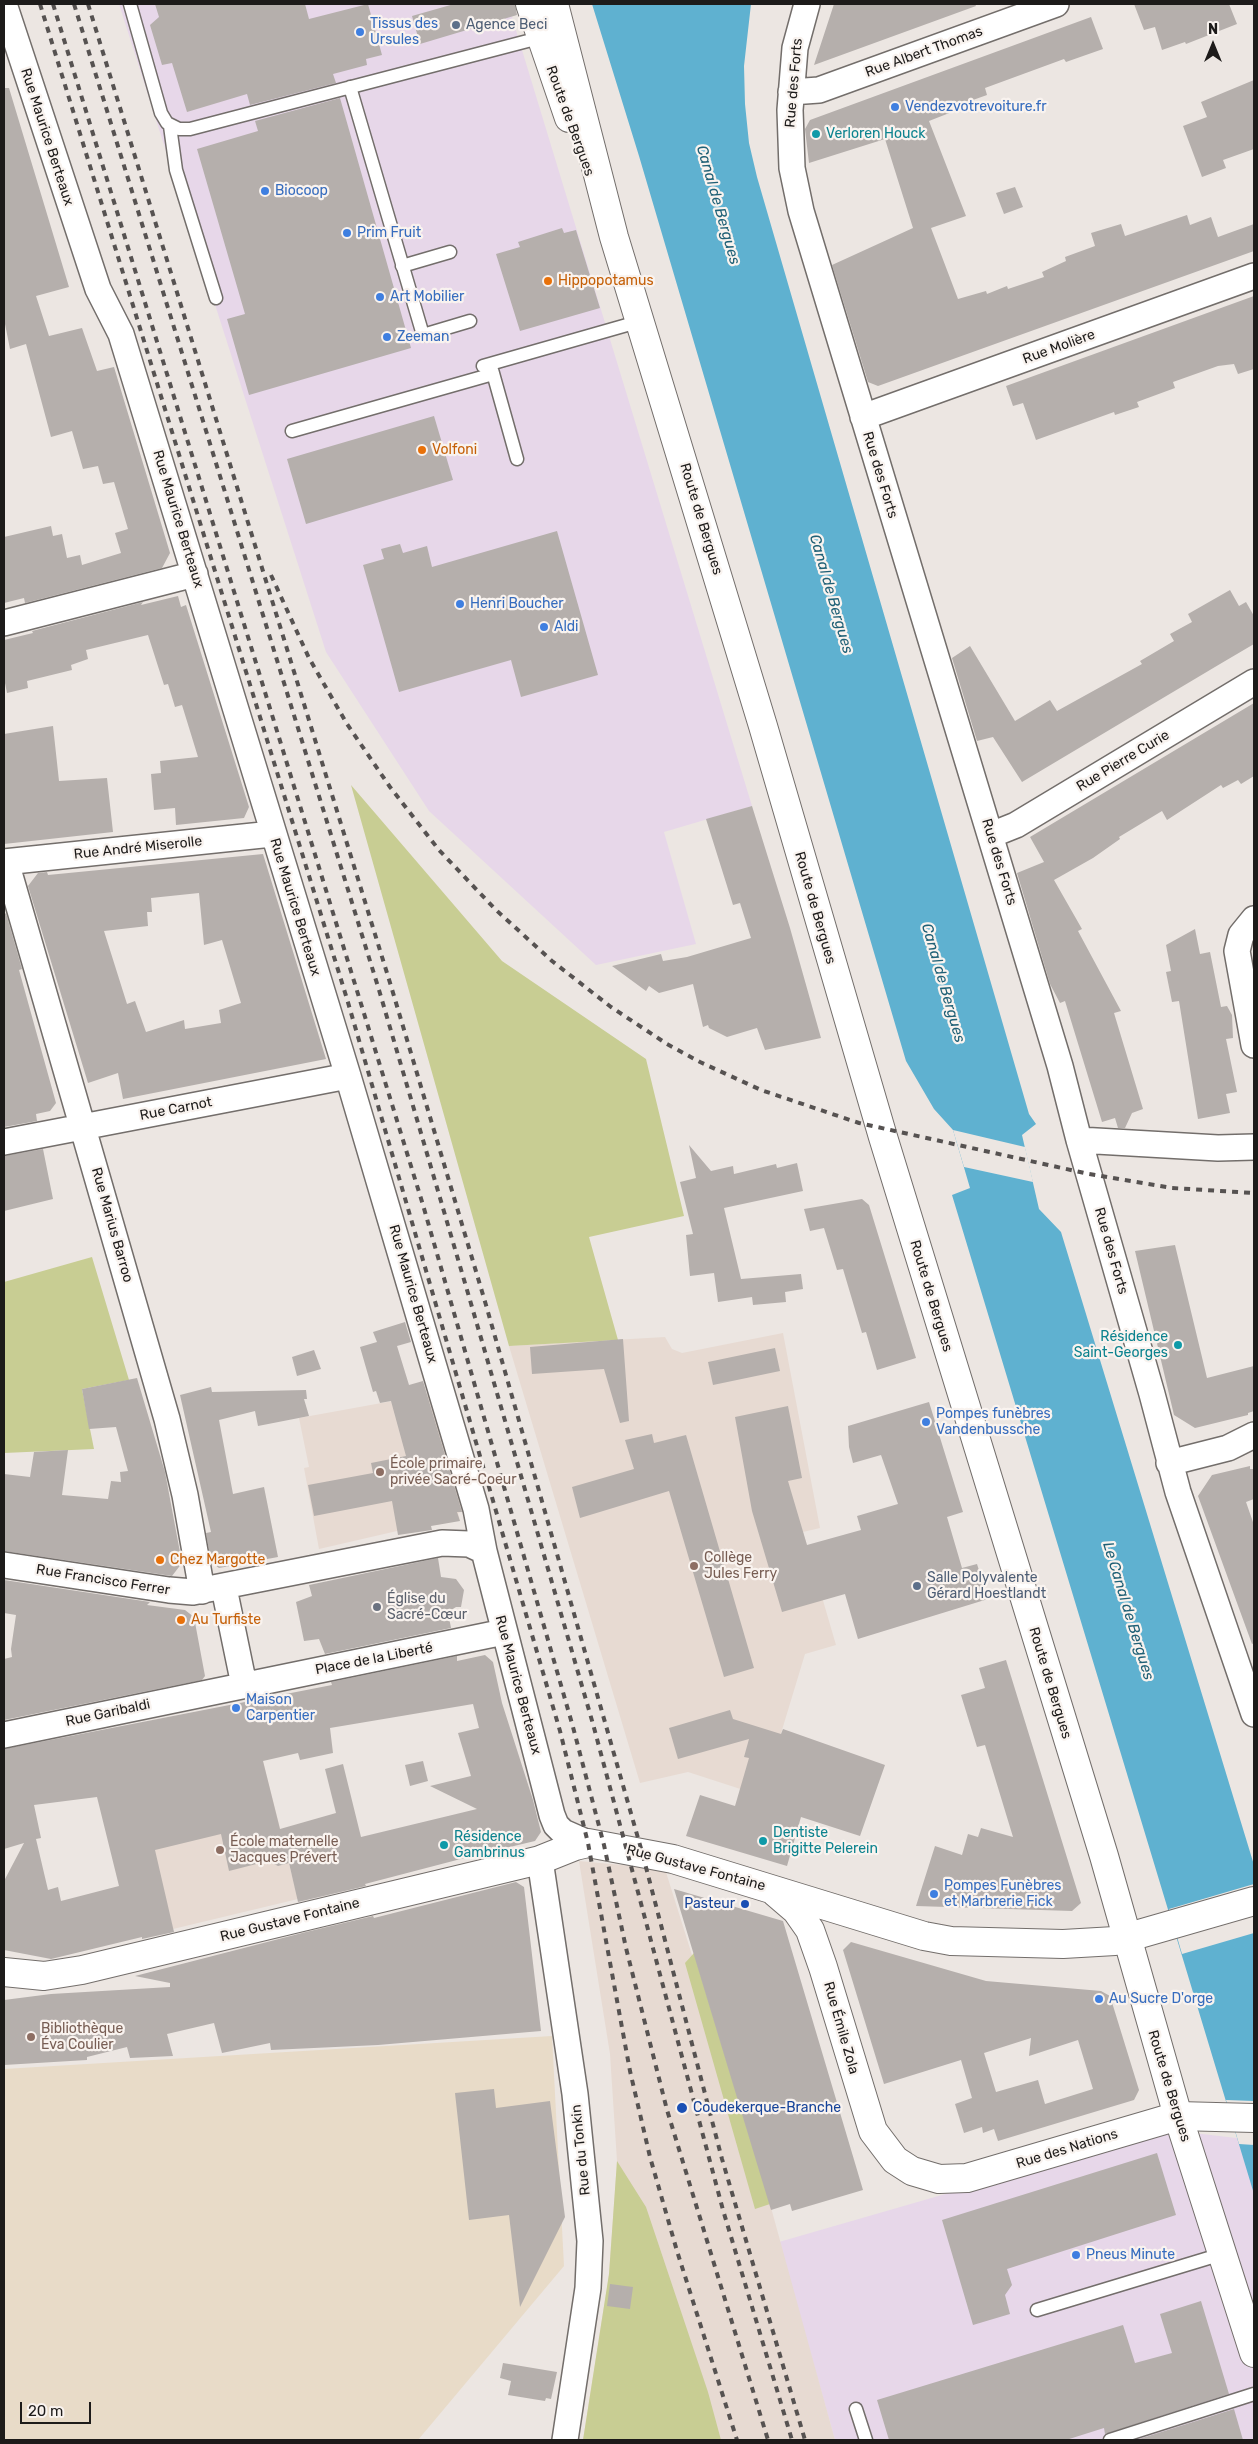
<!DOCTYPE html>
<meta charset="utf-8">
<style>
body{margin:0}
#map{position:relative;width:1258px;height:2444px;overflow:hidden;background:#ece6e2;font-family:Rubik,sans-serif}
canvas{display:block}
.frame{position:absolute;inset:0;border:5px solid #1d1b1a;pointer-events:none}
.north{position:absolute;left:1188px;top:20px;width:50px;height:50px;-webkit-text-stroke:4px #f9f3ef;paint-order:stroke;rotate:0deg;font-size:14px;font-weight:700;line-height:20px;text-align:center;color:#1d1b1a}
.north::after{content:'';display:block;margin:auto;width:18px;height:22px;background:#1d1b1a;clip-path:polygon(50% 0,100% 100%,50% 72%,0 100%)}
.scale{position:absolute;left:20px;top:2402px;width:71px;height:22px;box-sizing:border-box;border:2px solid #1d1b1a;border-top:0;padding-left:6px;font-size:15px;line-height:18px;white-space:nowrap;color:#1d1b1a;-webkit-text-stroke:4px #f9f3ef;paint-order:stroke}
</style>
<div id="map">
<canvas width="1258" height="2444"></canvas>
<div class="frame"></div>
<div class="north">N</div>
<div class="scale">20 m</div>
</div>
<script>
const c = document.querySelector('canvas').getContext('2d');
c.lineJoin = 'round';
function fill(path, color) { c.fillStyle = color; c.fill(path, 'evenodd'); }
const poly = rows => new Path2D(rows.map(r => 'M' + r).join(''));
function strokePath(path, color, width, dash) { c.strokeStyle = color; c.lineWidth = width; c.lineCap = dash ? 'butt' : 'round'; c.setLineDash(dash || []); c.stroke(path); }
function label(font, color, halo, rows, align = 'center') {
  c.font = font + ' Rubik,sans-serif'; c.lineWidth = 4.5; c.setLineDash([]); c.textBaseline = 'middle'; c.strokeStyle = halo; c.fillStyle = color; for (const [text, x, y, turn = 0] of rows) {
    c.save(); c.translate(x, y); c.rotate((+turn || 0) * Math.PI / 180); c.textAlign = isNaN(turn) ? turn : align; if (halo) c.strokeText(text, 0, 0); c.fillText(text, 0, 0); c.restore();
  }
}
fill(poly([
 [119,4,508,4,752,806,664,832,696,944,596,965,429,811,326,652],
 [1167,2130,1254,2140,1254,2440,835,2440,779,2242]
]), '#e7d7e9');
fill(poly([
 [552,2036,564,2266,418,2440,4,2440,4,2069]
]), '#e8dbc8');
fill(poly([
 [783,1333,820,1528,803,1532,836,1645,805,1654,762,1796,688,1772,640,1783,509,1346,665,1337,672,1349,682,1353],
 [431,1394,465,1511,458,1513,460,1520,437,1525,435,1520,397,1531,319,1549,304,1468,309,1467,299,1418],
 [263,1761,298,1899,173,1929,139,1790],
 [579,1861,665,1869,770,2204,835,2440,583,2440,609,2274,617,2161,610,2054]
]), '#e7dad2');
fill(poly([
 [351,785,502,961,646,1059,684,1216,589,1237,618,1340,509,1346],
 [92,1257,129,1380,82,1389,94,1449,4,1453,4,1282],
 [694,1953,770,2204,755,2209,685,1963],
 [617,2161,646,2207,708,2392,721,2440,583,2440,609,2274]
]), '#c8cd93');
fill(poly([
 [592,4,751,4,744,66,745,104,749,143,757,177,1029,1114,1036,1124,1022,1135,1039,1209,1061,1232,1254,1865,1254,2194,952,1195,970,1188,953,1130,934,1109,906,1061,639,156]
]), '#5fb1d0');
fill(poly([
 [953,1130,1025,1147,1033,1182,964,1167],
 [1254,1884,1254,1933,1182,1954,1169,1909],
 [1226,2100,1254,2101,1254,2145,1239,2144]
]), '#ece6e2');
fill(poly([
 [155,4,305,4,309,19,368,4,382,55,366,59,367,65,333,74,336,83,250,105,247,94,187,112,172,63,162,65,150,25,159,17],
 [454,4,515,4,517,15,420,44,412,16],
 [834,4,975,4,976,6,814,65],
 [1134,4,1229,4,1237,24,1186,44,1185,42,1162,50,1155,27,1144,30],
 [1091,17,1103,49,1066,62,1064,59,985,88,987,95,956,106,957,110,929,121,966,216,931,228,958,299,986,291,987,294,1007,286,1008,289,1044,277,1042,272,1066,261,1065,257,1095,246,1091,233,1121,224,1125,236,1187,215,1190,225,1211,217,1218,237,1254,224,1254,251,878,386,868,382,832,265,913,228,885,139,809,163,805,129,810,120],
 [1254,80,1254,149,1223,160,1226,168,1202,177,1183,126,1207,117,1201,102],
 [4,88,9,88,69,287,36,296,49,336,82,328,97,371,114,367,170,553,162,568,25,603,24,598,4,603,4,537,51,526,53,536,62,534,67,558,80,555,82,565,121,553,115,533,128,529,114,482,103,484,98,466,83,469,72,431,51,437,26,344,10,349,4,319],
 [340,98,411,348,249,395,227,319,245,314,197,149,258,131,255,121],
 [1015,187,1023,207,1004,214,996,193],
 [562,228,564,233,576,230,600,308,520,331,496,254,520,247,518,242],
 [1254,296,1254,369,1238,374,1234,364,1218,366,1173,382,1175,388,1137,402,1139,407,1115,415,1114,412,1036,440,1023,403,1013,406,1006,386],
 [434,416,453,480,306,524,287,459],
 [557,531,598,675,521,697,511,660,399,692,363,565,384,559,381,549,400,544,403,553,427,546,432,567],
 [1230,590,1239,606,1246,602,1254,616,1254,644,1220,664,1022,782,993,737,977,741,952,658,970,646,1015,721,1050,700,1057,711,1142,664,1140,661,1174,641,1170,634,1192,622,1188,614],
 [178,596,181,607,186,605,249,807,244,818,176,825,175,808,154,810,151,774,161,773,160,761,198,757,182,705,175,707,168,684,164,685,148,635,86,650,88,659,71,665,72,670,27,681,28,688,7,693,4,678,4,640,33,633,32,631,143,602,141,605],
 [1254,703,1254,776,1241,784,1238,780,1223,788,1221,785,1167,820,1162,811,1119,837,1120,839,1093,858,1054,880,1082,929,1078,931,1121,1011,1114,1013,1143,1109,1132,1113,1125,1128,1118,1128,1115,1118,1102,1122,1065,1001,1060,1003,1050,984,1017,873,1044,862,1030,837],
 [53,726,59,781,107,778,113,832,4,844,4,734],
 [752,806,790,928,821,1038,765,1050,757,1028,727,1037,709,1028,708,1025,703,1027,693,984,659,993,649,986,646,991,612,966,661,954,663,961,687,957,751,938,740,903,733,905,706,819],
 [263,854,326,1059,123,1099,118,1073,88,1083,28,886,38,873,47,872,48,875],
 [199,893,204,945,222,940,241,1003,219,1010,221,1023,185,1029,184,1020,146,1032,135,1001,127,1004,104,931,148,926,147,912,152,912,151,898],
 [6,913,22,969,19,970,56,1103,50,1111,36,1114,37,1121,4,1127,4,915],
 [1195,929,1200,954,1210,952,1221,1007,1227,1006,1232,1015,1233,1038,1226,1039,1237,1092,1226,1094,1230,1113,1198,1119,1179,1001,1172,1002,1166,972,1171,971,1166,945],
 [689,1145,711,1171,733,1166,734,1174,776,1164,777,1168,797,1163,803,1191,724,1208,741,1279,801,1274,803,1289,785,1292,786,1302,753,1305,752,1297,718,1302,714,1273,690,1276,686,1235,693,1234,680,1182,696,1178],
 [43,1149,53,1199,4,1211,4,1156],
 [862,1199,869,1205,916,1358,877,1370,866,1332,862,1333,843,1269,837,1270,824,1228,810,1231,804,1209],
 [1175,1245,1207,1378,1254,1366,1254,1411,1248,1413,1248,1415,1195,1428,1174,1415,1135,1251],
 [405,1322,411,1342,397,1346,409,1385,423,1381,462,1512,457,1512,460,1521,431,1526,432,1530,398,1535,392,1501,314,1516,308,1485,373,1473,371,1463,406,1456,391,1401,380,1403,376,1391,373,1392,360,1347,377,1342,373,1332],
 [623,1339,629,1421,620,1423,604,1369,532,1374,530,1347],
 [775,1348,780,1371,713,1385,708,1362],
 [314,1350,321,1369,297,1376,292,1357],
 [137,1378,165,1472,182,1563,172,1576,4,1551,4,1474,30,1477,34,1452,68,1450,62,1495,108,1499,111,1481,121,1482,120,1472,128,1471,116,1427,89,1429,82,1389],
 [211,1387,212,1392,306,1390,307,1399,304,1399,309,1416,258,1426,255,1411,219,1420,233,1494,264,1487,278,1557,219,1568,211,1562,206,1533,211,1532,180,1395],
 [929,1402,963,1512,947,1517,962,1568,977,1564,988,1599,858,1639,845,1594,782,1612,752,1511,735,1417,788,1406,802,1478,788,1481,807,1545,861,1530,857,1516,898,1504,881,1455,853,1463,849,1447,848,1426],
 [652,1434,654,1443,686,1435,754,1668,724,1677,669,1491,580,1518,572,1487,634,1469,625,1440],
 [1250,1466,1250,1469,1254,1469,1254,1499,1246,1502,1254,1525,1254,1643,1252,1644,1198,1496,1212,1475],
 [438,1558,441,1577,456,1579,464,1590,461,1607,456,1607,448,1612,451,1628,325,1654,319,1639,304,1641,296,1602,312,1596,309,1585],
 [4,1580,150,1602,147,1605,185,1610,194,1617,205,1676,202,1680,4,1720,4,1659,12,1657,11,1649,16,1615,4,1613],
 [485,1655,493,1662,502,1703,533,1800,541,1832,535,1841,476,1855,365,1884,366,1886,298,1902,289,1863,278,1866,268,1861,229,1871,221,1834,155,1850,174,1932,142,1939,142,1937,51,1959,4,1950,4,1881,24,1843,4,1849,4,1749,332,1685,331,1682,457,1656,457,1661],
 [473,1704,479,1728,458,1733,471,1776,430,1786,477,1809,361,1837,343,1764,325,1769,336,1813,280,1829,263,1761,298,1753,300,1760,333,1753,330,1728],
 [97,1797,119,1886,61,1901,58,1887,48,1890,36,1839,41,1838,34,1805],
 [1006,1660,1081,1903,1072,1911,916,1906,935,1846,962,1855,968,1834,978,1837,981,1828,1013,1837,985,1745,977,1747,961,1695,985,1688,979,1668],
 [730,1710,733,1719,781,1734,783,1729,885,1765,860,1836,801,1817,787,1866,686,1836,700,1795,735,1806,749,1758,744,1757,749,1739,678,1759,669,1728],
 [423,1761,428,1781,410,1786,405,1765],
 [516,1882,524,1887,541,2031,378,2045,271,2050,270,2043,222,2053,214,2023,167,2034,173,2056,130,2058,127,2047,87,2057,87,2060,4,2065,4,2000,51,1994,170,1987,170,1983,135,1976,306,1932,373,1916,374,1918],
 [674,1889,783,1921,863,2190,792,2211,790,2204,771,2210],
 [851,1942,986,1981,1101,1991,1110,1996,1139,2090,1134,2100,998,2141,994,2129,983,2133,982,2127,964,2133,955,2104,972,2098,961,2060,884,2084,843,1950],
 [1031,2038,1029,2056,1078,2040,1093,2089,1045,2104,1038,2080,996,2092,984,2053],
 [494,2089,496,2108,550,2101,565,2217,520,2307,509,2215,469,2220,455,2093],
 [1157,2153,1176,2215,1007,2269,1012,2285,1005,2295,1010,2314,973,2325,942,2220],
 [610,2284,633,2287,630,2309,607,2306],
 [1201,2301,1229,2394,1105,2434,1104,2428,1066,2440,889,2440,877,2400,1123,2325,1135,2363,1172,2353,1160,2314],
 [503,2363,557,2372,551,2399,546,2398,545,2401,508,2395,511,2381,500,2378],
 [1234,2409,1243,2440,1136,2440]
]), '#b5afac');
const service = poly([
 [130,4,161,113,167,123,179,129,190,129,543,37],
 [350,87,423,335,470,321],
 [170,126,176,170,216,298],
 [402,266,450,252],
 [483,366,641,321],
 [491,366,517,459],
 [292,431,493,374],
 [1037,2310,1222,2254],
 [856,2409,866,2440],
 [1110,2440,1254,2394]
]);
const minor = poly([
 [4,4,98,289,121,334,348,1076,476,1509,484,1551,552,1815,556,1825,563,1832,588,1843],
 [807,4,795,48,790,110,792,168,801,211,1060,1066,1079,1140,1152,1394,1178,1492,1254,1714],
 [791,92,819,90,1056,4],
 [863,417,1254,276],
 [4,623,195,574],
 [991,835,1016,825,1254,682],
 [4,862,272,834],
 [6,862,167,1419,185,1495,202,1591],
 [1254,919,1241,935,1237,951,1254,1045],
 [1079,1140,1218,1148,1254,1147],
 [4,1142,348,1076],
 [1169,1463,1228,1448,1254,1435],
 [4,1565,169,1590,193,1592,442,1543,469,1544,484,1551],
 [224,1588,244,1685],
 [4,1735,504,1632],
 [540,1860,575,2094,590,2241,588,2288,565,2440]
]);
const tertiary = poly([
 [775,1892,796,1910,810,1930,823,1967,873,2131,895,2160,912,2171,939,2179,967,2178,1178,2116,1254,2118],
 [4,1972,44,1976,82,1970,540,1860,575,1846,588,1843,673,1859,924,1936,951,1941,1063,1944,1115,1941,1254,1901]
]);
const secondary = poly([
 [530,4,569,118],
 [554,4,614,237,763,726,883,1137,1104,1856,1178,2116,1254,2353]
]);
strokePath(service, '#736e6b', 15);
strokePath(minor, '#736e6b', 28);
strokePath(tertiary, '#736e6b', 30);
strokePath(secondary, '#736e6b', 30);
strokePath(service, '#fff', 12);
strokePath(minor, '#fff', 25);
strokePath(tertiary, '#fff', 28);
strokePath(secondary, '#fff', 28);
strokePath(poly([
 [40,4,347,999,560,1731,588,1843,630,2071,650,2157,677,2251,737,2440],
 [53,4,423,1205,573,1727,604,1845,626,1948,667,2110,768,2440],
 [74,4,379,990,472,1307,593,1724,723,2210,792,2440],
 [88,4,391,986,486,1305,642,1852,722,2159,805,2440],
 [271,575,309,658,347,724,390,787,439,850,495,909,552,961,611,1007,667,1044,700,1062,761,1090,859,1123,1089,1174,1172,1188,1254,1193]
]), '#565251', 4, [6, 6]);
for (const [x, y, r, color] of [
 [456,25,5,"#5c6f8a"],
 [360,32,5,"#3f7fe0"],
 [895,107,5,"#3f7fe0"],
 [816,134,5,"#0f9aa8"],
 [265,191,5,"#3f7fe0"],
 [347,233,5,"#3f7fe0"],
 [548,281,5,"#e8710a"],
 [380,297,5,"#3f7fe0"],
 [387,337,5,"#3f7fe0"],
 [422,450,5,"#e8710a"],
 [460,604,5,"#3f7fe0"],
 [544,627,5,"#3f7fe0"],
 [1178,1345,5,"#0f9aa8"],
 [926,1422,5,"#3f7fe0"],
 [380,1472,5,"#8d6e63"],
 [160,1560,5,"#e8710a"],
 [694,1566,5,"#8d6e63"],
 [917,1586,5,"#5c6f8a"],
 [377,1607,5,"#6b7280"],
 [181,1620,5,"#e8710a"],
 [236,1708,5,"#3f7fe0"],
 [763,1841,5,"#0f9aa8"],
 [444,1845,5,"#0f9aa8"],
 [220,1850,5,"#8d6e63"],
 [934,1894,5,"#3f7fe0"],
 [745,1904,5,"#1a4fb4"],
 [1099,1999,5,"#3f7fe0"],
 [31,2037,5,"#8d6e63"],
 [682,2108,6,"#1a4fb4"],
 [1076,2255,5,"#3f7fe0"]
]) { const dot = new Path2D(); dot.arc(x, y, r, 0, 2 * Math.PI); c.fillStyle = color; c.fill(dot); strokePath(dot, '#f9f3ef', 2); }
label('14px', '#366cbe', '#f9f3ef', [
 ["Tissus des",370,24],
 ["Ursules",370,40],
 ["Vendezvotrevoiture.fr",905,107],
 ["Biocoop",275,191],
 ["Prim Fruit",357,233],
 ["Art Mobilier",390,297],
 ["Zeeman",397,337],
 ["Henri Boucher",470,604],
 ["Aldi",554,627],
 ["Pompes funèbres",936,1414],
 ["Vandenbussche",936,1430],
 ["Maison",246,1700],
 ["Carpentier",246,1716],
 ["Pompes Funèbres",944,1886],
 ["et Marbrerie Fick",944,1902],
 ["Au Sucre D'orge",1109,1999],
 ["Pneus Minute",1086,2255]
], 'left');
label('14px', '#4e5e75', '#f9f3ef', [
 ["Agence Beci",466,25],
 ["Salle Polyvalente",927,1578],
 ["Gérard Hoestlandt",927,1594]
], 'left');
label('14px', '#1d1b1a', '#f9f3ef', [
 ["Rue Albert Thomas",924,52,-20],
 ["Rue des Forts",794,83,-85],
 ["Route de Bergues",570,121,70],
 ["Rue Maurice Berteaux",47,137,72],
 ["Rue Molière",1059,347,-20],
 ["Rue des Forts",880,475,73],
 ["Rue Maurice Berteaux",178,519,73],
 ["Route de Bergues",701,519,73],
 ["Rue Pierre Curie",1123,761,-31],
 ["Rue André Miserolle",138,848,-6],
 ["Rue des Forts",999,862,73],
 ["Rue Maurice Berteaux",295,907,73],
 ["Route de Bergues",815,908,74],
 ["Rue Carnot",176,1109,-11],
 ["Rue Marius Barroo",112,1225,74],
 ["Rue des Forts",1111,1251,74],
 ["Rue Maurice Berteaux",413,1294,74],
 ["Route de Bergues",931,1296,73],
 ["Rue Francisco Ferrer",103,1580,9],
 ["Place de la Liberté",374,1659,-11],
 ["Route de Bergues",1050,1683,73],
 ["Rue Maurice Berteaux",518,1685,75],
 ["Rue Garibaldi",108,1713,-12],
 ["Rue Gustave Fontaine",696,1868,15],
 ["Rue Gustave Fontaine",290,1920,-14],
 ["Rue Émile Zola",841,2028,74],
 ["Route de Bergues",1169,2086,73],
 ["Rue des Nations",1067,2149,-17],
 ["Rue du Tonkin",581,2150,-96]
]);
label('14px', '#0d838f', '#f9f3ef', [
 ["Verloren Houck",826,134],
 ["Résidence",1168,1337,"right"],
 ["Saint-Georges",1168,1353,"right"],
 ["Dentiste",773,1833],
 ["Brigitte Pelerein",773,1849],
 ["Résidence",454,1837],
 ["Gambrinus",454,1853]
], 'left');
label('14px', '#c56008', '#f9f3ef', [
 ["Hippopotamus",558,281],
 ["Volfoni",432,450],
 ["Chez Margotte",170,1560],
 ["Au Turfiste",191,1620]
], 'left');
label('14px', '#785e54', '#f9f3ef', [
 ["École primaire",390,1464],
 ["privée Sacré-Coeur",390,1480],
 ["Collège",704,1558],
 ["Jules Ferry",704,1574],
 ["École maternelle",230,1842],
 ["Jacques Prévert",230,1858],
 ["Bibliothèque",41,2029],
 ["Éva Coulier",41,2045]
], 'left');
label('14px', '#5b616d', '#f9f3ef', [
 ["Église du",387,1599],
 ["Sacré-Cœur",387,1615]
], 'left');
label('14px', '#164399', '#f9f3ef', [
 ["Pasteur",735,1904],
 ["Coudekerque-Branche",693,2108,"left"]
], 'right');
label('italic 15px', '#1f6076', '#f9f3ef', [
 ["Canal de Bergues",718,205,74],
 ["Canal de Bergues",831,594,74],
 ["Canal de Bergues",943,983,74],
 ["Le Canal de Bergues",1128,1611,73]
]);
</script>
